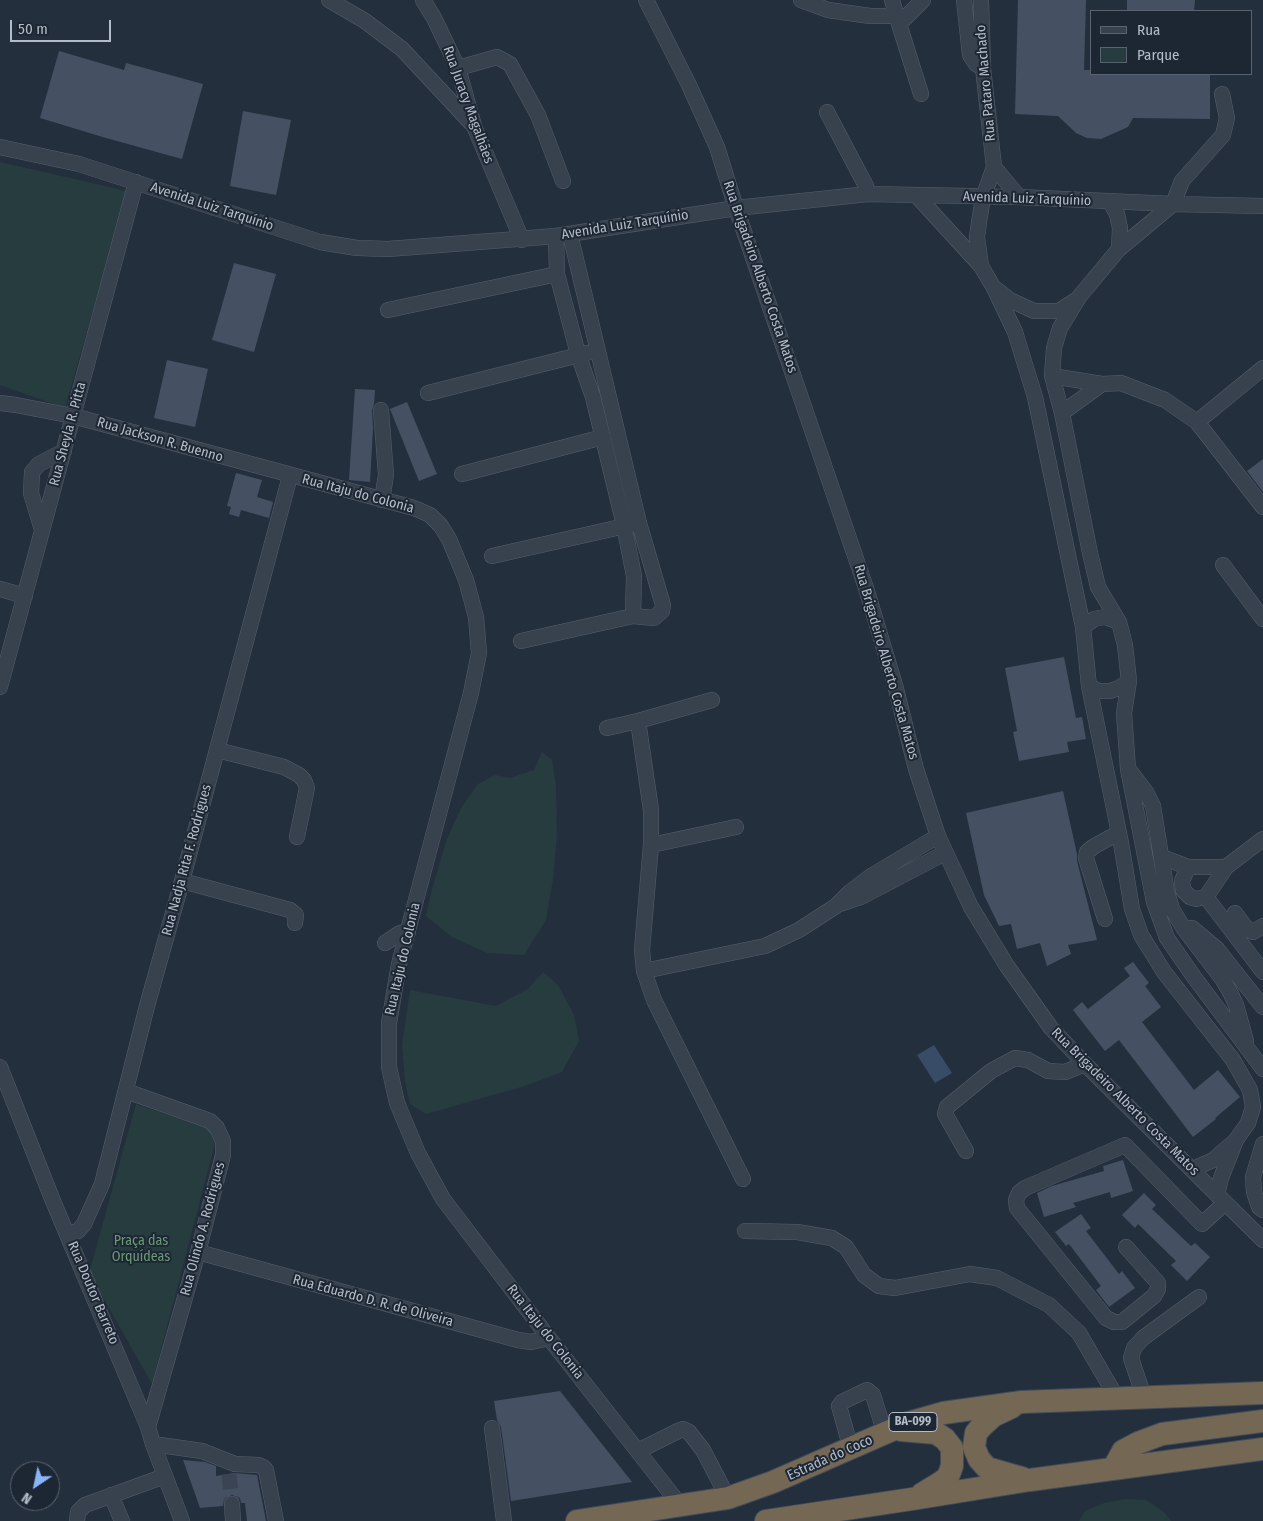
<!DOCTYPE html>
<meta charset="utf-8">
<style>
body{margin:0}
#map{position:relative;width:1263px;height:1521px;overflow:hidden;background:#242f3e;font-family:"Fira Sans Condensed",sans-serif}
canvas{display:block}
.legend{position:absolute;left:1090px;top:10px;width:162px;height:65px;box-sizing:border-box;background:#1d2633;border:1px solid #59626f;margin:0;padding:6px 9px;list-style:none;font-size:15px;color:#b4bcc9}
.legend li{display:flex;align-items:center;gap:10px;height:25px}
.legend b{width:25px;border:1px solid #59626f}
.north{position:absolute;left:10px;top:1461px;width:50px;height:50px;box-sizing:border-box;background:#1d2633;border:1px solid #59626f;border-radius:50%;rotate:214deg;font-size:14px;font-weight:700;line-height:20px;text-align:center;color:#b4bcc9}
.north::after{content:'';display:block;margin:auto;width:18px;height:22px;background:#8ab4f8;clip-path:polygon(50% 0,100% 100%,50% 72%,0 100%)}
.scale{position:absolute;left:10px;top:20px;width:101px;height:22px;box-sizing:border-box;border:2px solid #b4bcc9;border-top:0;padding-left:6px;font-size:15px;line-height:18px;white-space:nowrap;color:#b4bcc9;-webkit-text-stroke:4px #1d2633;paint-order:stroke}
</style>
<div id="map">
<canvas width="1263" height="1521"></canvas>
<ul class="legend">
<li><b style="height:6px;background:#38414e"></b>Rua</li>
<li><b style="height:14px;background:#263c3f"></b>Parque</li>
</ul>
<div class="north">N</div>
<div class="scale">50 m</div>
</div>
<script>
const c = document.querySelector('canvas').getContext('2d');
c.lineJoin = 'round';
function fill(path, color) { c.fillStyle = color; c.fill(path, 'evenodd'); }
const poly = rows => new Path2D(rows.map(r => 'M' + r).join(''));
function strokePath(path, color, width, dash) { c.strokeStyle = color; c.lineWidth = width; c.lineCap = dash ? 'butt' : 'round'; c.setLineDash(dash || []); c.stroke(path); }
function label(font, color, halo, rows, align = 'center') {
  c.font = font + ' "Fira Sans Condensed",sans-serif'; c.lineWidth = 4; c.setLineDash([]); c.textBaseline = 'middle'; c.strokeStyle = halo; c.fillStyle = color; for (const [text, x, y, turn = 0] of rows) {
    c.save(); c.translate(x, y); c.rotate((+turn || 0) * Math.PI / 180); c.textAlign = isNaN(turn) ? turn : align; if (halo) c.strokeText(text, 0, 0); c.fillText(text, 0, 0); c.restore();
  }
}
fill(poly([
 [0,162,127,191,65,408,0,385],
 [542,752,552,760,556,787,557,836,553,879,546,920,524,955,487,953,452,937,426,916,432,889,447,839,461,808,478,784,495,775,510,778,534,770],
 [543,972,558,985,574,1015,579,1041,562,1072,525,1086,426,1114,410,1104,405,1082,402,1045,410,990,496,1006,528,989],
 [136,1104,218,1132,152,1384,89,1273],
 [1125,1499,1146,1500,1164,1512,1171,1521,1079,1521,1085,1511,1104,1503]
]), '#263c3f');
fill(poly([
 [934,1045,952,1073,935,1083,917,1055]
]), '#394c67');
fill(poly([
 [1018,0,1086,0,1084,70,1092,70,1092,74,1210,74,1210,119,1133,118,1128,127,1101,139,1087,138,1076,133,1058,116,1015,114],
 [1127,0,1195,0,1194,11,1127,11],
 [59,51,124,70,126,63,203,84,182,159,106,138,40,118],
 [243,111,291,120,276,195,230,186],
 [234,263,276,274,254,352,212,340],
 [167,360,208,369,195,427,154,418],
 [355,389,375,390,374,404,372,410,373,428,370,482,349,480],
 [407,402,437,474,419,481,390,409],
 [1263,459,1263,492,1247,471],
 [236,473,262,480,257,497,273,502,269,518,241,510,239,517,229,514,231,507,227,506],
 [1064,657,1076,718,1082,717,1086,739,1067,742,1069,752,1019,761,1013,732,1017,731,1005,668],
 [1063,791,1077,854,1077,861,1097,940,1068,945,1071,954,1047,966,1040,943,1017,949,1011,924,999,926,984,895,966,813],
 [1133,962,1149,983,1145,986,1161,1007,1142,1022,1194,1090,1218,1070,1240,1097,1215,1118,1216,1119,1193,1137,1119,1040,1105,1051,1073,1010,1082,1002,1088,1009,1130,976,1124,968],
 [1123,1160,1133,1191,1111,1198,1110,1192,1073,1203,1076,1207,1044,1217,1037,1193,1052,1186,1104,1171,1103,1166],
 [1144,1193,1156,1205,1152,1209,1191,1246,1195,1243,1210,1257,1187,1281,1171,1265,1176,1261,1138,1224,1135,1228,1122,1215],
 [1081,1214,1091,1228,1086,1231,1119,1274,1122,1271,1135,1288,1109,1307,1096,1290,1101,1286,1069,1244,1066,1246,1055,1232],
 [560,1391,632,1482,511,1501,501,1427,497,1420,494,1401],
 [183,1460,205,1462,216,1466,216,1476,234,1473,257,1475,266,1521,247,1521,245,1503,241,1503,240,1498,232,1495,224,1499,223,1506,200,1508]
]), '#455162');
strokePath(poly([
 [229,1474,232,1504]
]), '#3a4453', 15, [15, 8]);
const minor = poly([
 [329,0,365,21,402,49,471,123],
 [423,0,434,18,458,68,474,126,522,240],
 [646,0,689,85,717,147,736,208,866,588,895,685,916,769,938,836,971,907,1007,966,1051,1028,1085,1064,1263,1240],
 [801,0,828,10,870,16,897,16],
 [892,0,899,24],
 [964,0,970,55,976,64,983,68],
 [458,68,497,57,510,64,538,115,563,181],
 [921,94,899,24,923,0],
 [1222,94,1227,118,1223,135,1182,181,1173,204,1119,249,1079,297,1060,328,1054,348,1052,376,1062,413,1090,553,1098,587,1119,622,1125,645,1129,681,1124,713,1128,769,1154,902,1167,938,1194,977,1263,1069],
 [827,112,866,186,868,194],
 [0,147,79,164,320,242,357,248,388,249,556,236,736,208,868,194,1019,197,1173,204,1263,206],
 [994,167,1019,197],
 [916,195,981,266,994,288,1015,332,1035,397,1083,627,1089,686,1121,843,1132,909,1141,935,1164,972,1233,1060,1250,1090,1253,1107,1248,1123,1236,1140,1221,1178,1217,1195],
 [1110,202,1117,214,1120,228,1119,249],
 [556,236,557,274,578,354,593,397,624,525,634,576,633,616],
 [981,266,977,237,979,222,983,198,994,167,983,68,981,0],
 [996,289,1010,300,1034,311,1059,311,1076,300],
 [388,310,557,274],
 [1052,376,1102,384,1121,383,1165,400,1197,422,1263,507],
 [428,393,587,353],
 [0,403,16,405,73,416,414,508,430,515,441,526,449,539,466,580,476,617,479,653,471,693,399,964,389,1023,389,1067,397,1103,418,1153,443,1199,549,1338,680,1505],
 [381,410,386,475,382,500],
 [1062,413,1102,384],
 [1197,422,1263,368],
 [462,474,603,437],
 [42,530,31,493,32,472,39,464,64,451],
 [492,556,634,524],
 [1223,565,1263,619],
 [0,589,25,596],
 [1083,627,1094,619,1105,617,1119,622],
 [521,641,633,616,654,618,662,611,663,605,639,523,570,234],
 [1089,686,1098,691,1110,691,1119,688,1129,681],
 [0,687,136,182],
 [638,721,651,810,651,845,642,950,644,971,654,1000,743,1179],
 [607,728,638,721,712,700],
 [217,750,284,767,299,775,304,780,307,788,297,837],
 [1130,771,1146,792,1153,806,1167,893,1172,909,1184,929,1223,980,1231,994,1236,1005,1246,1041],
 [651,845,736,827],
 [1162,857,1188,867,1226,867,1263,839],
 [1188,867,1182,881,1183,890,1190,897,1196,899,1206,897,1226,867],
 [182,881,290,910,296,915,295,923],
 [1206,897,1263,972],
 [840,904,861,897,945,853],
 [1235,913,1247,929,1253,932,1263,926],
 [1105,919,1086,858,1087,852,1093,847,1118,833],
 [1185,928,1192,928,1217,949,1263,1007],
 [385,943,400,933,408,932],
 [644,971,765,946,799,930,836,906,850,892,871,876,938,836],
 [0,1067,53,1201,148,1427,153,1444,182,1521],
 [126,1091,210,1121,217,1128,223,1141,223,1155,198,1252,148,1427],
 [1263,1144,1253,1177,1254,1192,1259,1207,1263,1210],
 [966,1151,945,1114,947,1107,991,1071,1015,1058,1028,1060,1048,1071,1065,1072,1085,1064],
 [1193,1169,1213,1160,1235,1141],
 [745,1231,797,1232,832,1238,846,1247,864,1275,879,1286,895,1288,970,1274,997,1278,1049,1305,1079,1333,1117,1398],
 [68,1234,78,1231,84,1224,102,1184,147,1006,182,881,290,476],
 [1126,1247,1158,1283,1158,1289,1154,1296,1122,1322,1114,1322,1106,1318,1017,1208,1016,1200,1019,1193,1025,1188,1125,1145,1202,1224,1225,1203],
 [198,1252,518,1340,531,1342,549,1338],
 [1144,1397,1131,1358,1134,1348,1143,1338,1199,1297],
 [492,1428,504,1521],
 [153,1444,202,1451,235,1464,258,1465,263,1467,266,1470,276,1521],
 [851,1449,839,1406,842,1402,867,1390,873,1395,885,1434],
 [638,1451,678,1431,683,1429,689,1432,703,1450,728,1498],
 [111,1495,122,1521],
 [232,1504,233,1521],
 [77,1521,78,1512,85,1505,165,1476]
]);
const highway = poly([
 [1012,1407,993,1416,982,1426,976,1433,974,1447,979,1459,987,1468,1022,1478],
 [901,1430,936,1433,945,1439,952,1448,952,1466,948,1477,940,1483,922,1494],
 [1113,1469,1123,1451,1138,1443,1162,1434,1263,1421],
 [577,1521,728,1498,773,1482,908,1423,943,1413,1022,1402,1263,1393],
 [766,1521,912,1499,1030,1480,1263,1449]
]);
strokePath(minor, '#565f6c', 16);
strokePath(highway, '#434c59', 24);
strokePath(minor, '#38414e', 15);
strokePath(highway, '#746855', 22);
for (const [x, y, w] of [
 [913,1422,48]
]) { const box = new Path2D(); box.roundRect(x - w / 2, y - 9.5, w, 19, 4); c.fillStyle = '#1d2633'; c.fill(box); strokePath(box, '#b4bcc9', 1); }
label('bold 12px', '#b4bcc9', null, [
 ["BA-099",913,1422]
]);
label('14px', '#b4bcc9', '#1d2633', [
 ["Rua Pataro Machado",986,83,-95],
 ["Rua Juracy Magalhães",468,105,70],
 ["Avenida Luiz Tarquínio",1027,199,2],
 ["Avenida Luiz Tarquínio",212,207,18],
 ["Avenida Luiz Tarquínio",625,225,-9],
 ["Rua Brigadeiro Alberto Costa Matos",760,277,71],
 ["Rua Sheyla R. Pitta",68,434,-75],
 ["Rua Jackson R. Buenno",160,440,16],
 ["Rua Itaju do Colonia",358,494,15],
 ["Rua Brigadeiro Alberto Costa Matos",886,662,74],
 ["Rua Nadja Rita F. Rodrigues",187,860,-75],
 ["Rua Itaju do Colonia",403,959,-77],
 ["Rua Brigadeiro Alberto Costa Matos",1125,1102,45],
 ["Rua Olindo A. Rodrigues",203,1229,-75],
 ["Rua Doutor Barreto",93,1293,67],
 ["Rua Eduardo D. R. de Oliveira",373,1301,15],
 ["Rua Itaju do Colonia",545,1332,52],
 ["Estrada do Coco",830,1458,-24]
]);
label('14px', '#6b9a76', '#1d2633', [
 ["Praça das",141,1241],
 ["Orquídeas",141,1257]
]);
</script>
